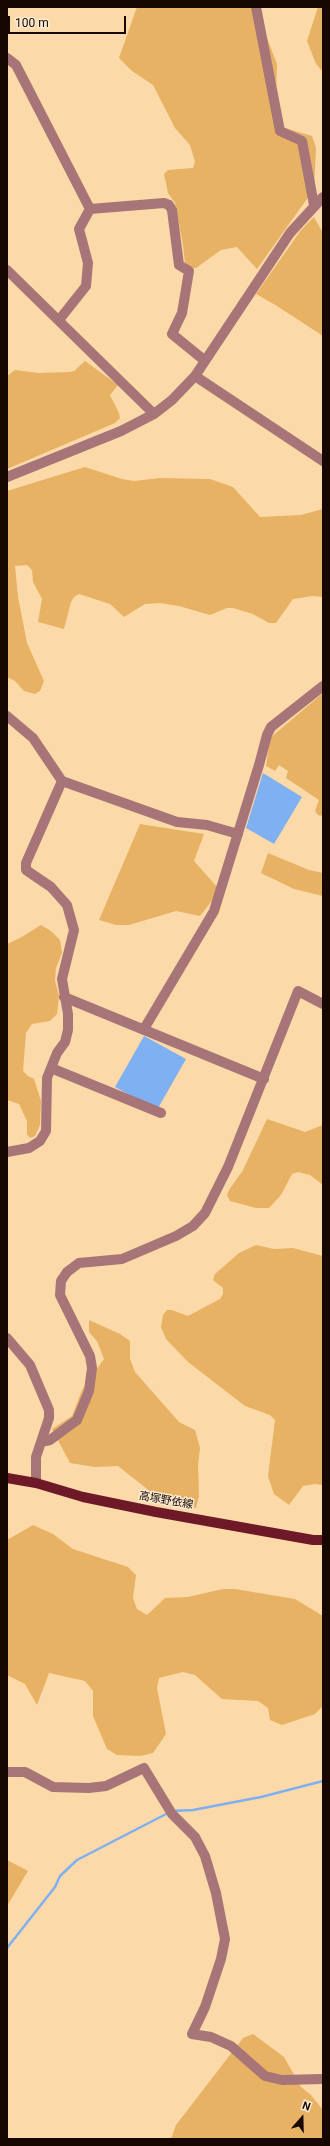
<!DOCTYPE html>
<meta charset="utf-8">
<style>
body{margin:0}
#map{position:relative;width:330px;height:2146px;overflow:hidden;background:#fcd9a8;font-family:Roboto,sans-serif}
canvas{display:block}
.frame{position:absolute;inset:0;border:8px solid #160800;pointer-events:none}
.north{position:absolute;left:282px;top:2098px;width:40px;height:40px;-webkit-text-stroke:3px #fbe9d1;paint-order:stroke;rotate:20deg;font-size:11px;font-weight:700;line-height:16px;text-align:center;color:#160800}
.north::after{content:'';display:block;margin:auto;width:14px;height:18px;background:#160800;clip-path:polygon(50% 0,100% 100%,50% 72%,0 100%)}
.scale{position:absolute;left:8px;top:16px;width:118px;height:18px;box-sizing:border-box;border:2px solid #160800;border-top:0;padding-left:5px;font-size:12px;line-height:14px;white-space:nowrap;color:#160800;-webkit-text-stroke:3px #fbe9d1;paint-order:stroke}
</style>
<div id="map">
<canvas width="330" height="2146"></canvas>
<div class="frame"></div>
<div class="north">N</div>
<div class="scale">100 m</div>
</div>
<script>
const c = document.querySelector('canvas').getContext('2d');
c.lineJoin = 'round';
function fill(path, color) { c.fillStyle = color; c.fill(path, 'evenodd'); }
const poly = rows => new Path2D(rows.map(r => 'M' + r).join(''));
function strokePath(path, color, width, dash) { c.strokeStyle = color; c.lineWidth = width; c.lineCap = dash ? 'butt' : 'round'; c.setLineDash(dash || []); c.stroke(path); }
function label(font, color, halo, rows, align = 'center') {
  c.font = font + ' Roboto,"Noto Sans JP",sans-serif'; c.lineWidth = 3; c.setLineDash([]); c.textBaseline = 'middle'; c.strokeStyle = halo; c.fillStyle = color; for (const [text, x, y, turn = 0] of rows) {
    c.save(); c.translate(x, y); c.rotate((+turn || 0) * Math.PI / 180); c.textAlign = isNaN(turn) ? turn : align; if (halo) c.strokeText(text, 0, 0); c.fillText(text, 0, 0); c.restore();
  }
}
fill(poly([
 [137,7,255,7,277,64,275,125,312,136,316,148,314,189,257,269,237,247,221,250,196,268,190,268,185,263,183,245,175,203,168,193,164,174,168,170,193,168,195,162,190,145,175,128,153,85,132,71,119,58],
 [318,7,323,7,323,72,316,64,307,41],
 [314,217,323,233,323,336,277,306,256,294,301,230],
 [85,361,118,385,110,395,119,413,120,418,115,423,7,469,7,376,15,370,39,373,69,372,74,371],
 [85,467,122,479,134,481,160,478,210,479,233,487,260,517,301,515,323,509,323,597,313,596,293,599,276,623,269,623,253,614,233,608,227,608,210,615,179,606,160,603,145,604,124,617,110,604,79,594,74,597,71,602,64,629,38,622,42,599,33,582,32,570,27,565,15,566,18,597,27,643,44,681,40,691,35,694,24,691,15,681,7,677,7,491],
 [323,693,323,816,318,815,315,811,319,800,286,778,288,771,279,765,275,771,266,766,270,738],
 [140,824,204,834,194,861,217,887,214,898,200,916,176,911,129,925,116,925,99,920],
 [268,853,309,870,323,873,323,896,294,889,261,873],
 [41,925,51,931,60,940,62,953,56,968,55,980,59,996,57,1014,50,1021,32,1024,26,1033,23,1071,28,1076,34,1079,41,1101,40,1125,35,1136,30,1138,27,1134,27,1121,19,1104,7,1100,7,944,20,938],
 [267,1119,305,1132,323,1125,323,1185,310,1175,298,1172,292,1174,281,1195,269,1208,256,1208,230,1201,227,1195,229,1190,243,1170],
 [256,1245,274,1249,293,1248,323,1256,323,1485,315,1484,303,1486,289,1505,274,1494,268,1476,275,1420,270,1415,245,1406,188,1362,166,1339,161,1327,163,1315,167,1310,172,1310,188,1316,220,1299,223,1294,223,1288,213,1280,215,1274,239,1253],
 [89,1320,120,1334,130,1341,130,1359,135,1372,179,1422,195,1430,200,1448,198,1465,199,1496,196,1508,178,1505,161,1500,118,1466,95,1467,70,1463,52,1429,72,1416,82,1390,104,1359,97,1341,89,1332],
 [33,1525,53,1534,73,1549,128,1567,136,1575,133,1598,137,1609,147,1615,165,1598,188,1597,223,1589,235,1589,295,1599,323,1616,323,1706,315,1714,282,1725,270,1720,268,1708,258,1701,222,1699,195,1675,183,1672,159,1678,157,1688,166,1734,153,1753,140,1756,117,1755,107,1749,93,1716,93,1691,85,1681,49,1673,37,1705,25,1684,7,1675,7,1540],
 [7,1860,28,1871,7,1906],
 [253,2034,284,2057,301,2087,311,2095,323,2110,323,2139,171,2139,176,2125,243,2038]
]), '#e7b263');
fill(poly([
 [263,773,302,797,274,844,246,828],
 [144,1036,186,1059,157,1110,115,1087]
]), '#7eb0f2');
strokePath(poly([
 [172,1811,193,1810,261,1797,323,1781],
 [7,1948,55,1887,60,1876,77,1860,168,1813]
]), '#7eb0f2', 2.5);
strokePath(poly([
 [256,7,280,131,302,141,314,205],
 [7,58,16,65,90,209],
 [90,209,164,203,169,205,172,210,179,265,189,271,182,313,172,334,204,360],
 [7,270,154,414],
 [59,320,86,286,88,263,79,229,90,209],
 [195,376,323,461],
 [7,477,121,431,154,414,172,400,195,376,290,233,323,197],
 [7,716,33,738,62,781,177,822,207,825,238,834],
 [64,997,264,1079],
 [144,1029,214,911,259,765,267,735,271,727,323,686],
 [51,1068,161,1113],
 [7,1152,29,1148,40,1141,46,1131,47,1078,57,1053,65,1042,68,1030,68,1014,62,979,74,930,67,905,51,887,26,870,26,863,62,781],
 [7,1338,30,1365,49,1410,49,1418,36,1457,36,1483],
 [41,1442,50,1440,77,1420,89,1391,92,1368,90,1356,60,1295,61,1281,67,1272,79,1263,122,1259,176,1236,193,1226,205,1213,228,1167,298,991,323,1004],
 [7,1772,25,1772,53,1787,89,1788,106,1786,144,1768,172,1814,195,1837,205,1856,216,1893,225,1939,221,1959,205,2007,192,2034,211,2037,231,2046,265,2076,282,2080,323,2079]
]), '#a77578', 10);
strokePath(poly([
 [7,1478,36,1483,83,1497,156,1512,313,1540,323,1540]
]), '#6d1927', 10);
label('11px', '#160800', '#fbe9d1', [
 ["高塚野依線",166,1501,10]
]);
</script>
